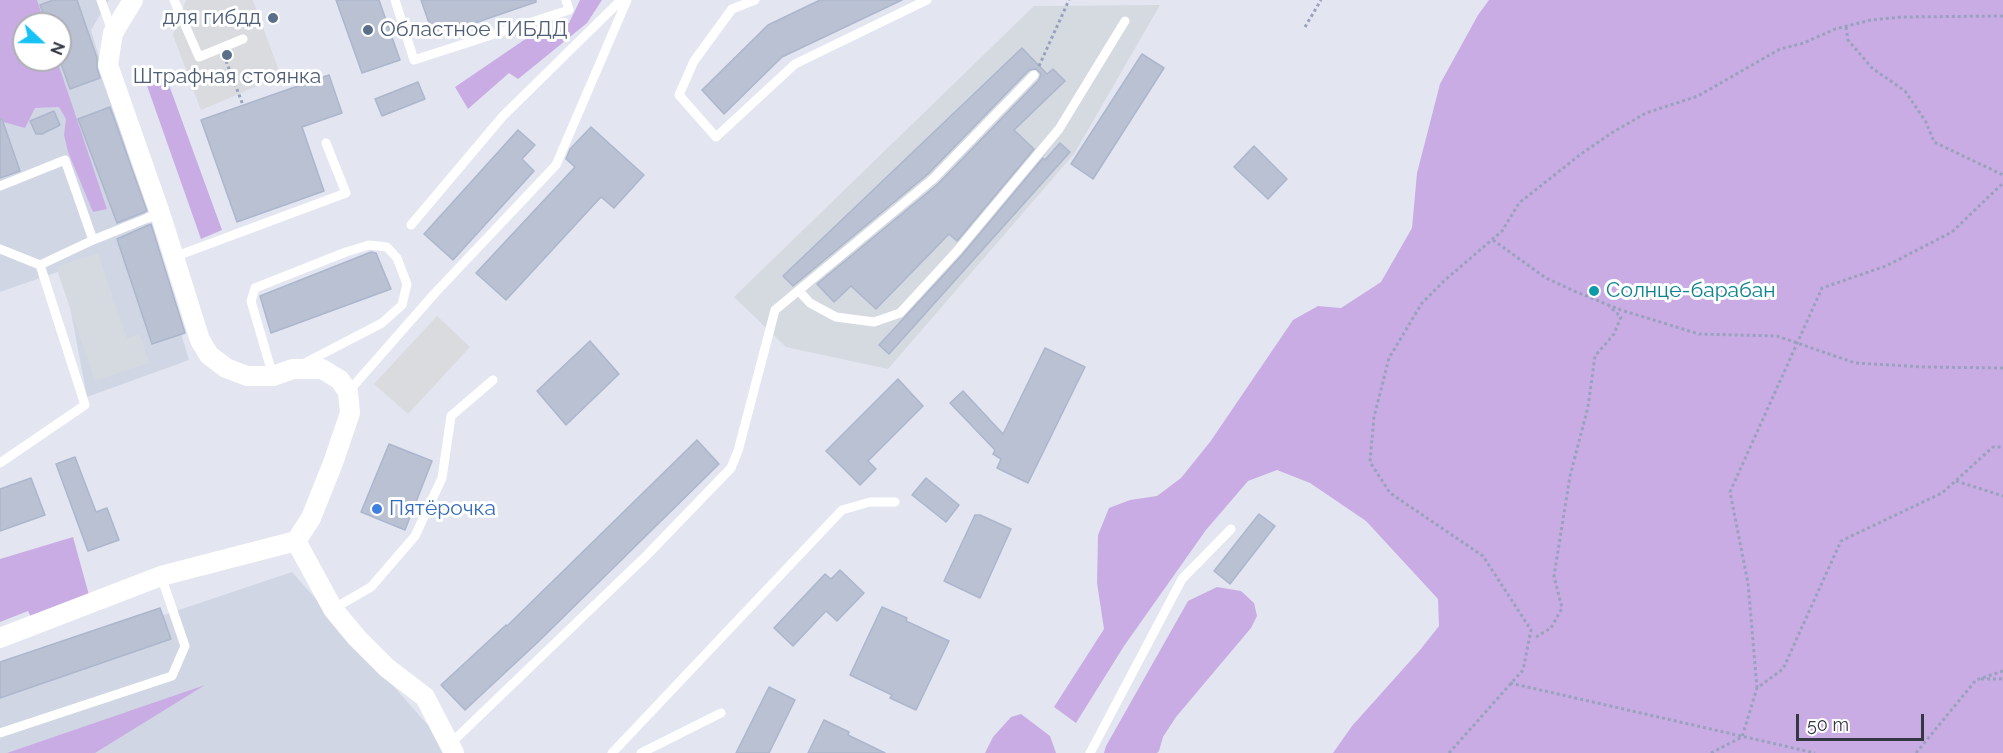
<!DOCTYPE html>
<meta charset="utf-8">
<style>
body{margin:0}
#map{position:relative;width:2003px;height:753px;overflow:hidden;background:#e3e6f1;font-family:Raleway,sans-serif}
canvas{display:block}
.north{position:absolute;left:12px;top:12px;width:60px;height:60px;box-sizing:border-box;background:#fff;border:2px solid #aeafb4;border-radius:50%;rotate:112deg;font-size:16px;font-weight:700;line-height:24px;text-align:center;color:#343843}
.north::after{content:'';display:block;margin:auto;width:21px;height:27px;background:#16c2f5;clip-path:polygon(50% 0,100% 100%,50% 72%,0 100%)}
.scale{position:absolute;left:1796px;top:714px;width:128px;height:27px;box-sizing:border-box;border:3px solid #343843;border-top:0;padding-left:8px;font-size:18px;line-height:21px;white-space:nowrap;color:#343843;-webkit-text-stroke:4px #fff;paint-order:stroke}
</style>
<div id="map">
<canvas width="2003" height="753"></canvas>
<div class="north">N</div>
<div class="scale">50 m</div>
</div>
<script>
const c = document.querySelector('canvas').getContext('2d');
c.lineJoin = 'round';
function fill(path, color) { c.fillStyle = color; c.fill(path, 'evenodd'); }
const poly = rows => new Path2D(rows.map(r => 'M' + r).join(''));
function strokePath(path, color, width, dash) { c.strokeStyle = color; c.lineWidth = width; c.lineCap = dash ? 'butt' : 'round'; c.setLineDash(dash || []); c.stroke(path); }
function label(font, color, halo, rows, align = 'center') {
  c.font = font + ' Raleway,sans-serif'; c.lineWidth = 6; c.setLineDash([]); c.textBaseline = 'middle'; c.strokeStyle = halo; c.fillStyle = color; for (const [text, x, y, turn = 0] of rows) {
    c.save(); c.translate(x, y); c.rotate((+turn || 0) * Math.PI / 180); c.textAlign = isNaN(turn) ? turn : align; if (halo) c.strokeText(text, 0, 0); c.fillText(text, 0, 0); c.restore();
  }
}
fill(poly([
 [0,0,109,0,91,30,189,360,87,397,63,270,0,292],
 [24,24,60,24,60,60,24,60],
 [292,572,443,742,444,753,0,753,0,670]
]), '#d1d6e5');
fill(poly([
 [1160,5,1074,154,888,369,786,347,734,297,1034,6],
 [98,253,127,338,140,334,149,363,95,381,56,267]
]), '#d5d9e0');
fill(poly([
 [0,0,37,0,45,24,24,24,24,60,57,60,107,209,93,212,68,152,64,135,66,119,59,107,35,108,25,128,0,121],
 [580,0,602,0,587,23,533,67,518,79,509,73,468,109,455,87,524,40,569,23],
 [1489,0,2003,0,2003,753,1333,753,1352,726,1420,650,1439,626,1438,599,1366,521,1310,483,1277,470,1248,481,1206,530,1124,646,1076,723,1054,707,1104,629,1097,583,1098,535,1109,508,1130,500,1157,496,1181,478,1210,442,1293,320,1318,306,1341,308,1381,282,1412,228,1417,173,1440,84,1478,15],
 [165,74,222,230,201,239,145,80],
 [73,537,89,595,32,619,28,611,0,622,0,559],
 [1217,587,1241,591,1254,603,1257,616,1251,628,1176,717,1163,737,1159,751,1157,753,1104,753,1106,746,1188,601],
 [205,685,95,753,7,753],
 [1021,714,1050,736,1056,753,985,753,993,737,1011,717]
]), '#caace5');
fill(poly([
 [186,0,253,0,281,76,201,110,173,35],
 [437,316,470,347,408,414,374,384]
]), '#d9dbdf');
const building = poly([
 [53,0,77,0,97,58,97,68,100,78,70,89,60,61,60,24,47,24,40,5,53,0],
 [336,0,379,0,400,60,362,73,336,0],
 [421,0,536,0,536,2,434,37,421,0],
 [820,0,902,0,782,57,724,114,702,90,768,25,820,0],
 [1022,48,1047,74,1053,69,1065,81,1014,130,1034,149,957,241,949,234,876,309,851,286,834,302,817,284,938,184,1039,80,1041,74,1036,69,1029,70,928,174,793,286,783,276,1022,48],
 [1142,54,1164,68,1093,179,1071,164,1142,54],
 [329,75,342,113,302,127,324,191,237,222,201,120,329,75],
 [418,82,425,99,382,116,375,99,418,82],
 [110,107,147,211,117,223,78,119,110,107],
 [54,111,60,125,42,134,36,134,30,121,54,111],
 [0,119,2,119,20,171,0,178,0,119],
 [591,127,644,175,614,208,601,197,506,300,476,273,575,167,566,159,570,149,591,127],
 [518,130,535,145,522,159,534,171,453,260,424,234,518,130],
 [1060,143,1070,152,889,354,879,345,962,255,1043,158,1045,160,1060,143],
 [1254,146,1287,179,1268,199,1234,167,1254,146],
 [151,224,185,333,152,344,117,239,151,224],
 [371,252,376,253,391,289,271,333,260,296,371,252],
 [590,341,619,374,566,425,537,391,590,341],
 [1045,348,1085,367,1028,483,997,468,1001,459,993,454,995,450,950,403,963,391,1003,434,1045,348],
 [898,379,923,406,868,461,876,469,860,485,826,451,898,379],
 [697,440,719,464,538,642,465,710,441,685,506,625,507,626,697,440],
 [389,444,432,461,405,530,361,512,389,444],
 [75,457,96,512,107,508,119,540,88,551,56,464,75,457],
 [31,478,45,515,0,531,0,489,31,478],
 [926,478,959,505,946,522,912,495,926,478],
 [1259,514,1275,526,1230,584,1214,571,1259,514],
 [975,515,980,515,1011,529,980,598,944,581,975,515],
 [840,570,864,593,837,621,826,611,793,646,774,628,825,574,831,579,840,570],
 [882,607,907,618,906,621,949,641,916,710,890,698,892,695,850,675,882,607],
 [160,608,171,639,0,698,0,662,160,608],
 [769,687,795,700,769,753,736,753,769,687],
 [824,720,849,732,848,735,885,753,808,753,824,720]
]);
fill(building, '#b9c1d2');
strokePath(building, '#acb6cd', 1.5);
strokePath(poly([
 [1305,27,1321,0],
 [1846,27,1848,40,1872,68,1905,91,1926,122,1934,142,2003,175],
 [226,61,243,105],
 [1039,66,1069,0],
 [1493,240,1546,278,1574,291,1621,310,1699,334,1777,336,1855,363,1925,367,2003,368],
 [1956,481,2003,496],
 [1536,637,1551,628,1562,608,1554,576,1570,476,1588,407,1595,356,1614,334,1621,317,1609,306],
 [1981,679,2003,679],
 [1510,683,1815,753],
 [1757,688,1748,583,1730,492,1822,288,1886,266,1952,232,2003,183],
 [1449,753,1523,670,1531,630,1483,556,1390,493,1370,462,1374,417,1389,358,1422,303,1444,281,1502,231,1519,203,1581,154,1613,132,1646,113,1698,96,1780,49,1804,43,1835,29,1871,20,1902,17,2003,16],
 [1711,753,1742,737,1757,688,1783,669,1841,541,1942,493,1993,447,2003,447],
 [1916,753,1976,680,2003,671]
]), '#98a2be', 3, [3, 3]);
strokePath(poly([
 [101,0,112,31],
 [174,0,199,57,243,39],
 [395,0,414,60,569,10,566,0],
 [755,0,732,9,694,61,679,95,716,137,795,64,927,0],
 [0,186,65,160,93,240],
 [411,225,503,116,621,0],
 [0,249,40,265,93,240,160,213],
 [174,257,346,193,326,143],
 [799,291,810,303,836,317,874,322,900,313,957,251,1059,129,1125,21],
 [273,376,251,301,255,288,346,252,369,245,387,247,397,258,407,284,402,305,382,323,301,365],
 [348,392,435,293,556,165,627,0],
 [0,463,85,405,40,265],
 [333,609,371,587,415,536,442,478,451,416,493,380],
 [0,733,172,676,185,646,161,576],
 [450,744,647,555,731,468,738,451,775,310,933,179,1034,75],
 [612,753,842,510,870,502,895,502],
 [641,753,721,713],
 [1090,753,1182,579,1231,529]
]), '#fff', 9);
strokePath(poly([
 [133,0,113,33,108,65,160,213,200,340,209,355,226,368,247,376,273,376,293,369,322,369,340,380,348,392,350,413,333,463,311,518,296,541],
 [296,541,333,609,357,638,387,668,425,697,454,753],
 [0,638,161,576,296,541]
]), '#fff', 20);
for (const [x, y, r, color] of [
 [273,18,6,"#5c6f8a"],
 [368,30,6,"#5c6f8a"],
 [227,55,6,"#5c6f8a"],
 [1594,291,6,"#0f9aa8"],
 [377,509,6,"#3f7fe0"]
]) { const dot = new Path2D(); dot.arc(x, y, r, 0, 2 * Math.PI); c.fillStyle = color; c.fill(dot); strokePath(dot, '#fff', 2); }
label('21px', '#4e5e75', '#fff', [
 ["для гибдд",261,18],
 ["Областное ГИБДД",380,30,"left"],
 ["Штрафная стоянка",227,77,"center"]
], 'right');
label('21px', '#0d838f', '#fff', [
 ["Солнце-барабан",1606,291]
], 'left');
label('21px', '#366cbe', '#fff', [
 ["Пятёрочка",389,509]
], 'left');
</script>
